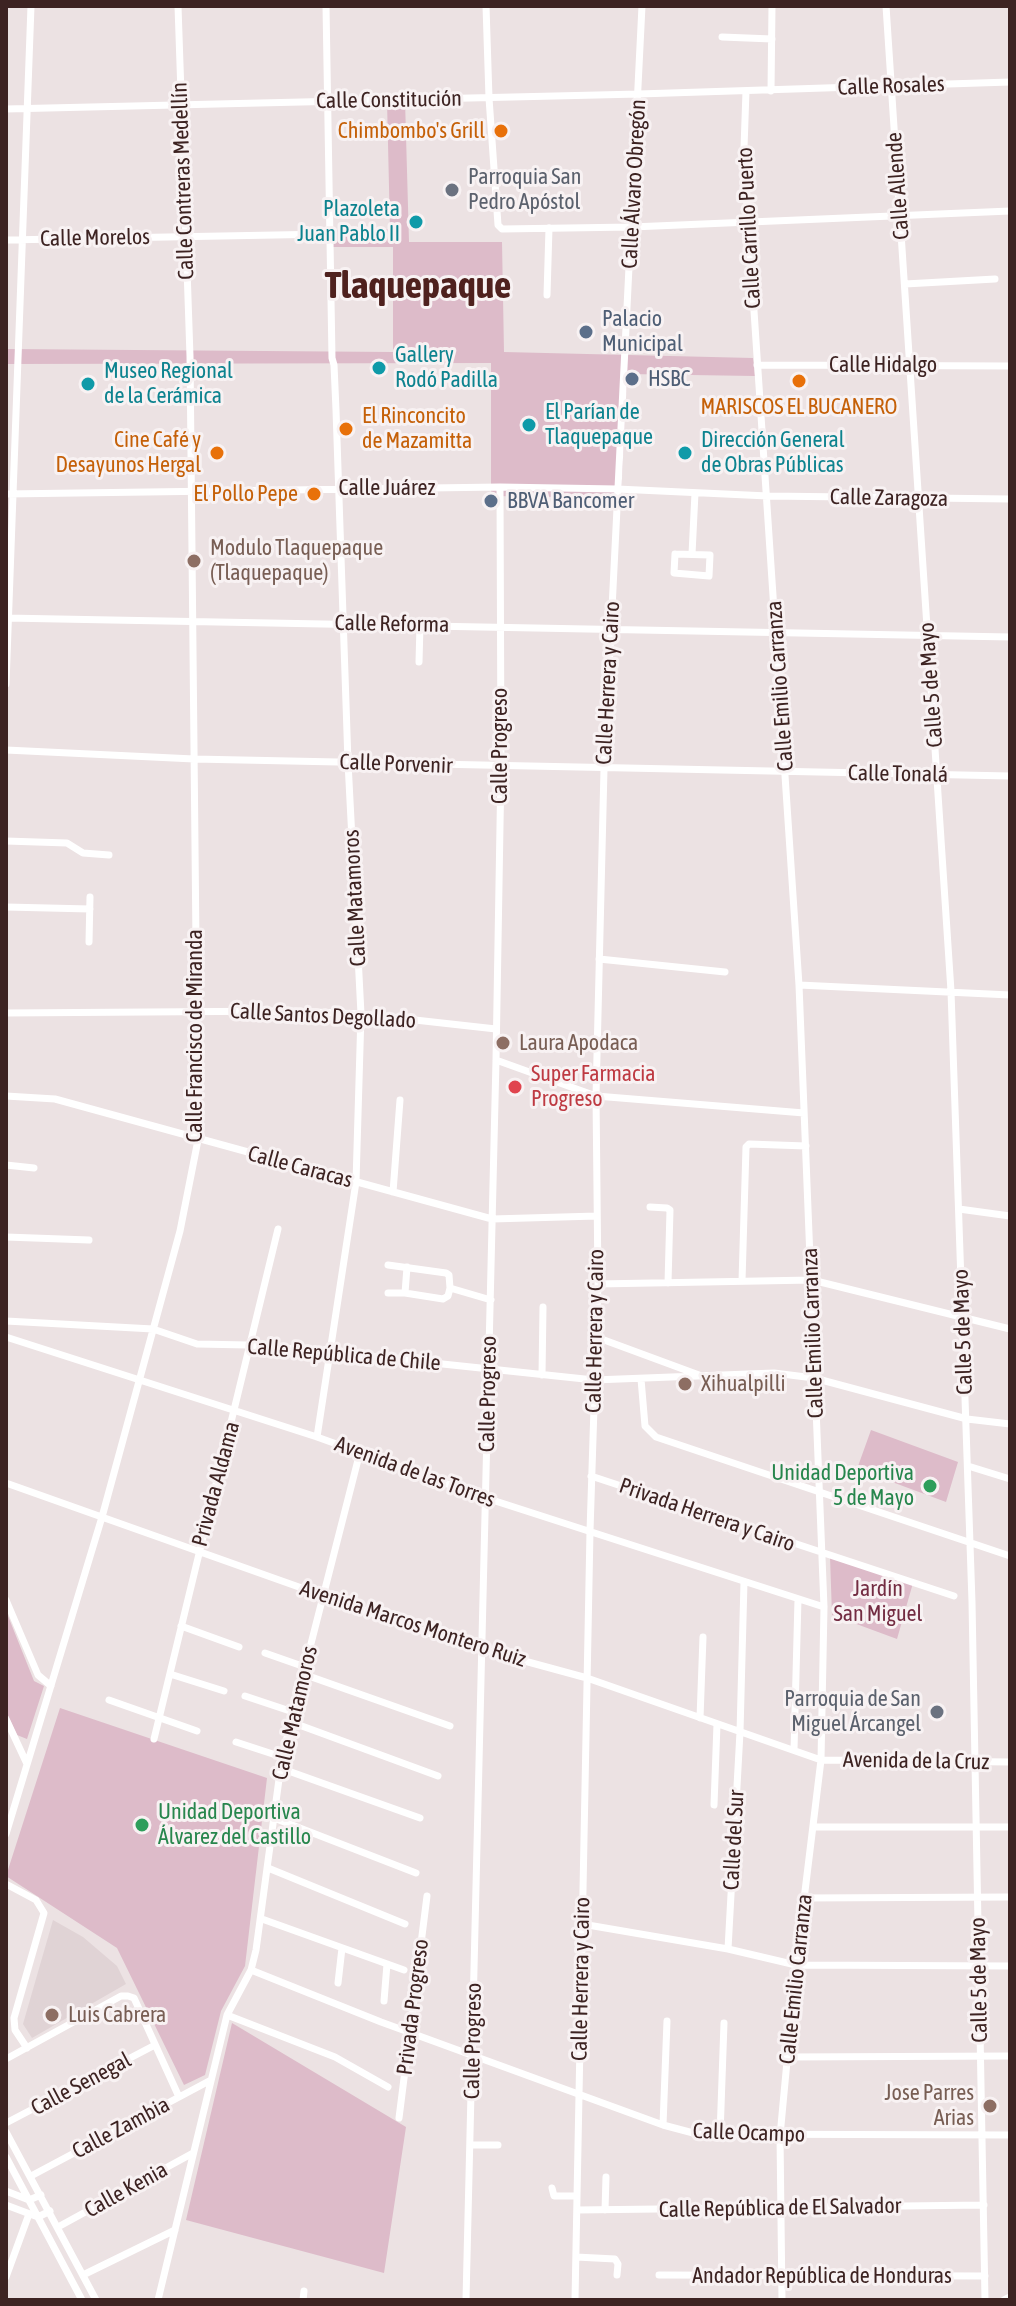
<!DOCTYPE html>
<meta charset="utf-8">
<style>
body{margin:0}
#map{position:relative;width:1016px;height:2306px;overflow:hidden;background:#ece2e3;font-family:"Asap Condensed",sans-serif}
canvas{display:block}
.frame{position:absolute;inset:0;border:8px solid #3d2322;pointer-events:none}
</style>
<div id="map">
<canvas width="1016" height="2306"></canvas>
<div class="frame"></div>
</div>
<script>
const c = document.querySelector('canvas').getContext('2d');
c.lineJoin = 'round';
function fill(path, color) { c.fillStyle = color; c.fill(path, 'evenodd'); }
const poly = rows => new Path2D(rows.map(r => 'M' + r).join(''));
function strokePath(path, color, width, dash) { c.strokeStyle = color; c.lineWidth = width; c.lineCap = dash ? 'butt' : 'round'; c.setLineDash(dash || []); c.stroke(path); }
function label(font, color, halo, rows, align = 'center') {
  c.font = font + ' "Asap Condensed",sans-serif'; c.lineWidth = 6; c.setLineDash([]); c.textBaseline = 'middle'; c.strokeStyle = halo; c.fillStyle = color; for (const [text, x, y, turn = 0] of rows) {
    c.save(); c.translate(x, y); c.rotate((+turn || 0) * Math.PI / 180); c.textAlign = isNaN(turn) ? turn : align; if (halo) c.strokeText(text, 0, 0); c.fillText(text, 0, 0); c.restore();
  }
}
fill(poly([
 [53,1920,83,1937,117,1966,126,1984,32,2038,23,2024]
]), '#e0d3d5');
fill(poly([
 [405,100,409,242,502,242,504,352,753,358,755,376,627,374,621,498,491,496,491,363,6,364,6,349,393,352,393,247,332,247,332,230,390,229,387,101],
 [871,1430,958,1462,946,1502,857,1469],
 [830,1557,913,1583,897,1639,832,1615],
 [6,1611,34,1681,44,1686,27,1739,17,1735,6,1711],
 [60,1708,267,1778,245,1966,221,2011,205,2075,184,2085,117,1948,6,1876],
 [232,2023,406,2127,384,2273,186,2220]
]), '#ddbbc9');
strokePath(poly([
 [486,6,489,98,498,225,502,229,632,227,1010,211],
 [886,6,951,991,972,1602,985,2300],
 [722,37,772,39],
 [746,91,744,148,748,221,799,985,824,1607,821,1760,796,1965,780,2136,782,2300],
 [771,91,772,6],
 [6,109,639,94,1010,82],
 [6,240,329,234],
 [905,284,995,279],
 [547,295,549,228],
 [757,365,1010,366],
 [6,494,500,487,617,489,768,496,1010,499],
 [675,554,710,555,709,576,674,573,675,554],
 [692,554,695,493],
 [6,618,1010,637],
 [419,662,420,625],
 [6,684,31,6],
 [6,750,194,759,1010,776],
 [6,841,67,843,83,853,109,855],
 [6,907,90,909],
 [89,942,90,897],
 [599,959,725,972],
 [799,985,1010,995],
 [6,1013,289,1011,361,1014,496,1029],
 [496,1060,596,1096,804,1113],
 [6,1096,55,1099,492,1219,597,1216],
 [6,1165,34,1168],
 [393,1192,400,1100],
 [650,1207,667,1208,670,1210,668,1283],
 [959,1209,1010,1216],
 [6,1237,89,1240],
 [388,1265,446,1273,449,1275,450,1288,448,1296,443,1299,405,1293,388,1293],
 [742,1281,746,1147,749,1144,806,1146],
 [598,1284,812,1280,1010,1329],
 [450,1288,491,1300],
 [405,1293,407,1267],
 [6,1321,153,1329,197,1344,248,1345,329,1352,594,1380,774,1373,814,1378,967,1419,1010,1424],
 [6,1337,317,1437,486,1498,824,1607],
 [596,1337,699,1375],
 [542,1375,543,1307],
 [641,1379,645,1426,656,1437,1010,1556],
 [317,1437,356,1182,361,1014,348,762,336,410,334,365,332,358,326,6],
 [968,1466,1010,1479],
 [591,1476,954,1596],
 [6,1483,451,1641,587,1678,821,1760,1010,1762],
 [6,1600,38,1675,51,1686],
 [181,1626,239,1647],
 [265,1653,305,1667],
 [170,1674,224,1691],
 [303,1674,450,1726],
 [245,1696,293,1712],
 [109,1700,197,1731],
 [700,1718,703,1637],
 [6,1719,27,1764],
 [291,1722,438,1776],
 [154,1739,278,1229],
 [236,1742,282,1757],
 [794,1750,798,1599],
 [280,1768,420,1818],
 [714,1805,717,1724],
 [274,1818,416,1873],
 [814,1827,1010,1827],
 [6,1834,102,1517,180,1231,198,1140,190,356,178,6],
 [268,1868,405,1924],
 [6,1884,36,1900,44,1913,14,2018,15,2030,27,2048],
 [805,1898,1010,1897],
 [262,1919,404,1970],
 [582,1924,728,1949,796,1965,1010,1966],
 [728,1949,740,1732,744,1582],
 [251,1970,381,2022,663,2125,697,2134,1010,2135],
 [338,1983,342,1948],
 [384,2001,387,1964],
 [227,2015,335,2057,388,2087],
 [787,2057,1010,2056],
 [6,2059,121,1996,128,1996,134,1998,179,2097],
 [399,2118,427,1896],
 [6,2123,155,2045],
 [663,2125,667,2021],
 [6,2132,96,2300],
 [720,2135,724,2023],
 [470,2145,498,2145],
 [6,2157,82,2300],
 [31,2176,211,2080],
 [552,2188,554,2196,577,2196],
 [6,2191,29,2200,41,2195],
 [6,2205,38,2217,50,2211],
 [577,2210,984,2205],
 [605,2210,606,2177],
 [58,2227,193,2153],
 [576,2257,615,2259,618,2264,617,2275],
 [83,2275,175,2230],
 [659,2275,985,2276],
 [6,2277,29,2214],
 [158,2300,227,2015,251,1970,256,1950,282,1757,360,1452],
 [303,2300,304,2291],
 [466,2300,496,1060,501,767,500,487],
 [575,2300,590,1531,598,1284,596,1096,604,769,642,6],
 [1004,2300,1010,2297]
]), '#fff', 7);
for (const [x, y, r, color] of [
 [501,131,8,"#e8710a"],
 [452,190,8,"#6b7280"],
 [416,222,8,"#0f9aa8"],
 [586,332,8,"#5c6f8a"],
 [379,368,8,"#0f9aa8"],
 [632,379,8,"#5c6f8a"],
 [799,381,8,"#e8710a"],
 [88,384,8,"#0f9aa8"],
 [529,425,8,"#0f9aa8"],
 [346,429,8,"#e8710a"],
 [217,453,8,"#e8710a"],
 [685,453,8,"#0f9aa8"],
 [314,494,8,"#e8710a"],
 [491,501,8,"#5c6f8a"],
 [194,561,8,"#8d6e63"],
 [503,1043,8,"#8d6e63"],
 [515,1087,8,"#e0444e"],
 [685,1384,8,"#8d6e63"],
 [930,1486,8,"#2e9e5b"],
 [937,1712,8,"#6b7280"],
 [142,1825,8,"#2e9e5b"],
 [52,2015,8,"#8d6e63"],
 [990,2106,8,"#8d6e63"]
]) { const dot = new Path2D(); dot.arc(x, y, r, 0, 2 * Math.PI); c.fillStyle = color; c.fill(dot); strokePath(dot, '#f8f2f3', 3); }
label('22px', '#3d2322', '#f8f2f3', [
 ["Calle Rosales",891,86,-2],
 ["Calle Constitución",389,100,-1],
 ["Calle Contreras Medellín",183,181,-92],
 ["Calle Álvaro Obregón",634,184,-87],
 ["Calle Allende",898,186,-94],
 ["Calle Carrillo Puerto",749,228,-93],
 ["Calle Morelos",95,238,-1],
 ["Calle Hidalgo",883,365],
 ["Calle Juárez",387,488],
 ["Calle Zaragoza",889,498,1],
 ["Calle Reforma",392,624,1],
 ["Calle Herrera y Cairo",608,683,-87],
 ["Calle 5 de Mayo",931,685,-94],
 ["Calle Emilio Carranza",780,686,-94],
 ["Calle Progreso",500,746,-90],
 ["Calle Porvenir",396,764,2],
 ["Calle Tonalá",898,774,1],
 ["Calle Matamoros",355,898,-93],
 ["Calle Santos Degollado",323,1016,3],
 ["Calle Francisco de Miranda",195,1036,-90],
 ["Calle Caracas",300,1167,15],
 ["Calle Herrera y Cairo",595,1331,-89],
 ["Calle 5 de Mayo",963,1332,-92],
 ["Calle Emilio Carranza",813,1333,-92],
 ["Calle República de Chile",344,1355,5],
 ["Calle Progreso",488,1394,-89],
 ["Avenida de las Torres",415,1472,20],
 ["Privada Aldama",216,1484,-75],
 ["Privada Herrera y Cairo",707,1515,19],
 ["Avenida Marcos Montero Ruiz",413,1624,18],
 ["Calle Matamoros",295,1713,-77],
 ["Avenida de la Cruz",916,1761,1],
 ["Calle del Sur",734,1840,-87],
 ["Calle Herrera y Cairo",581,1979,-89],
 ["Calle Emilio Carranza",796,1979,-84],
 ["Calle 5 de Mayo",979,1980,-91],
 ["Privada Progreso",413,2007,-83],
 ["Calle Progreso",473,2041,-89],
 ["Calle Senegal",81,2084,-28],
 ["Calle Zambia",121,2128,-28],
 ["Calle Ocampo",749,2133,2],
 ["Calle Kenia",126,2190,-29],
 ["Calle República de El Salvador",780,2208,-1],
 ["Andador República de Honduras",822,2276]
]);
label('22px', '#c56008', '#f8f2f3', [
 ["Chimbombo's Grill",485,131],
 ["MARISCOS EL BUCANERO",799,407,"center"],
 ["El Rinconcito",362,416,"left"],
 ["de Mazamitta",362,441,"left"],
 ["Cine Café y",201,440],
 ["Desayunos Hergal",201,465],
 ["El Pollo Pepe",298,494]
], 'right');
label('22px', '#5b616d', '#f8f2f3', [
 ["Parroquia San",468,177],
 ["Pedro Apóstol",468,202],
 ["Parroquia de San",921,1699,"right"],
 ["Miguel Árcangel",921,1724,"right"]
], 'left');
label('22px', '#0d838f', '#f8f2f3', [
 ["Plazoleta",400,209,"right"],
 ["Juan Pablo II",400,234,"right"],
 ["Gallery",395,355],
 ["Rodó Padilla",395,380],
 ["Museo Regional",104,371],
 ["de la Cerámica",104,396],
 ["El Parían de",545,412],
 ["Tlaquepaque",545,437],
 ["Dirección General",701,440],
 ["de Obras Públicas",701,465]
], 'left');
label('22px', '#4e5e75', '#f8f2f3', [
 ["Palacio",602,319],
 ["Municipal",602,344],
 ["HSBC",648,379],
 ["BBVA Bancomer",507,501]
], 'left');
label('22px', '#785e54', '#f8f2f3', [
 ["Modulo Tlaquepaque",210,548],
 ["(Tlaquepaque)",210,573],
 ["Laura Apodaca",519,1043],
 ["Xihualpilli",701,1384],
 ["Luis Cabrera",68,2015],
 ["Jose Parres",974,2093,"right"],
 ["Arias",974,2118,"right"]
], 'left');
label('22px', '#be3a42', '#f8f2f3', [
 ["Super Farmacia",531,1074],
 ["Progreso",531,1099]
], 'left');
label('22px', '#27864d', '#f8f2f3', [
 ["Unidad Deportiva",914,1473],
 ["5 de Mayo",914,1498],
 ["Unidad Deportiva",158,1812,"left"],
 ["Álvarez del Castillo",158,1837,"left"]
], 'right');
label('22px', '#732c42', '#f8f2f3', [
 ["Jardín",878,1589],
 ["San Miguel",878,1614]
]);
label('bold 38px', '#4f211e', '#f8f2f3', [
 ["Tlaquepaque",418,286]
]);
</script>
